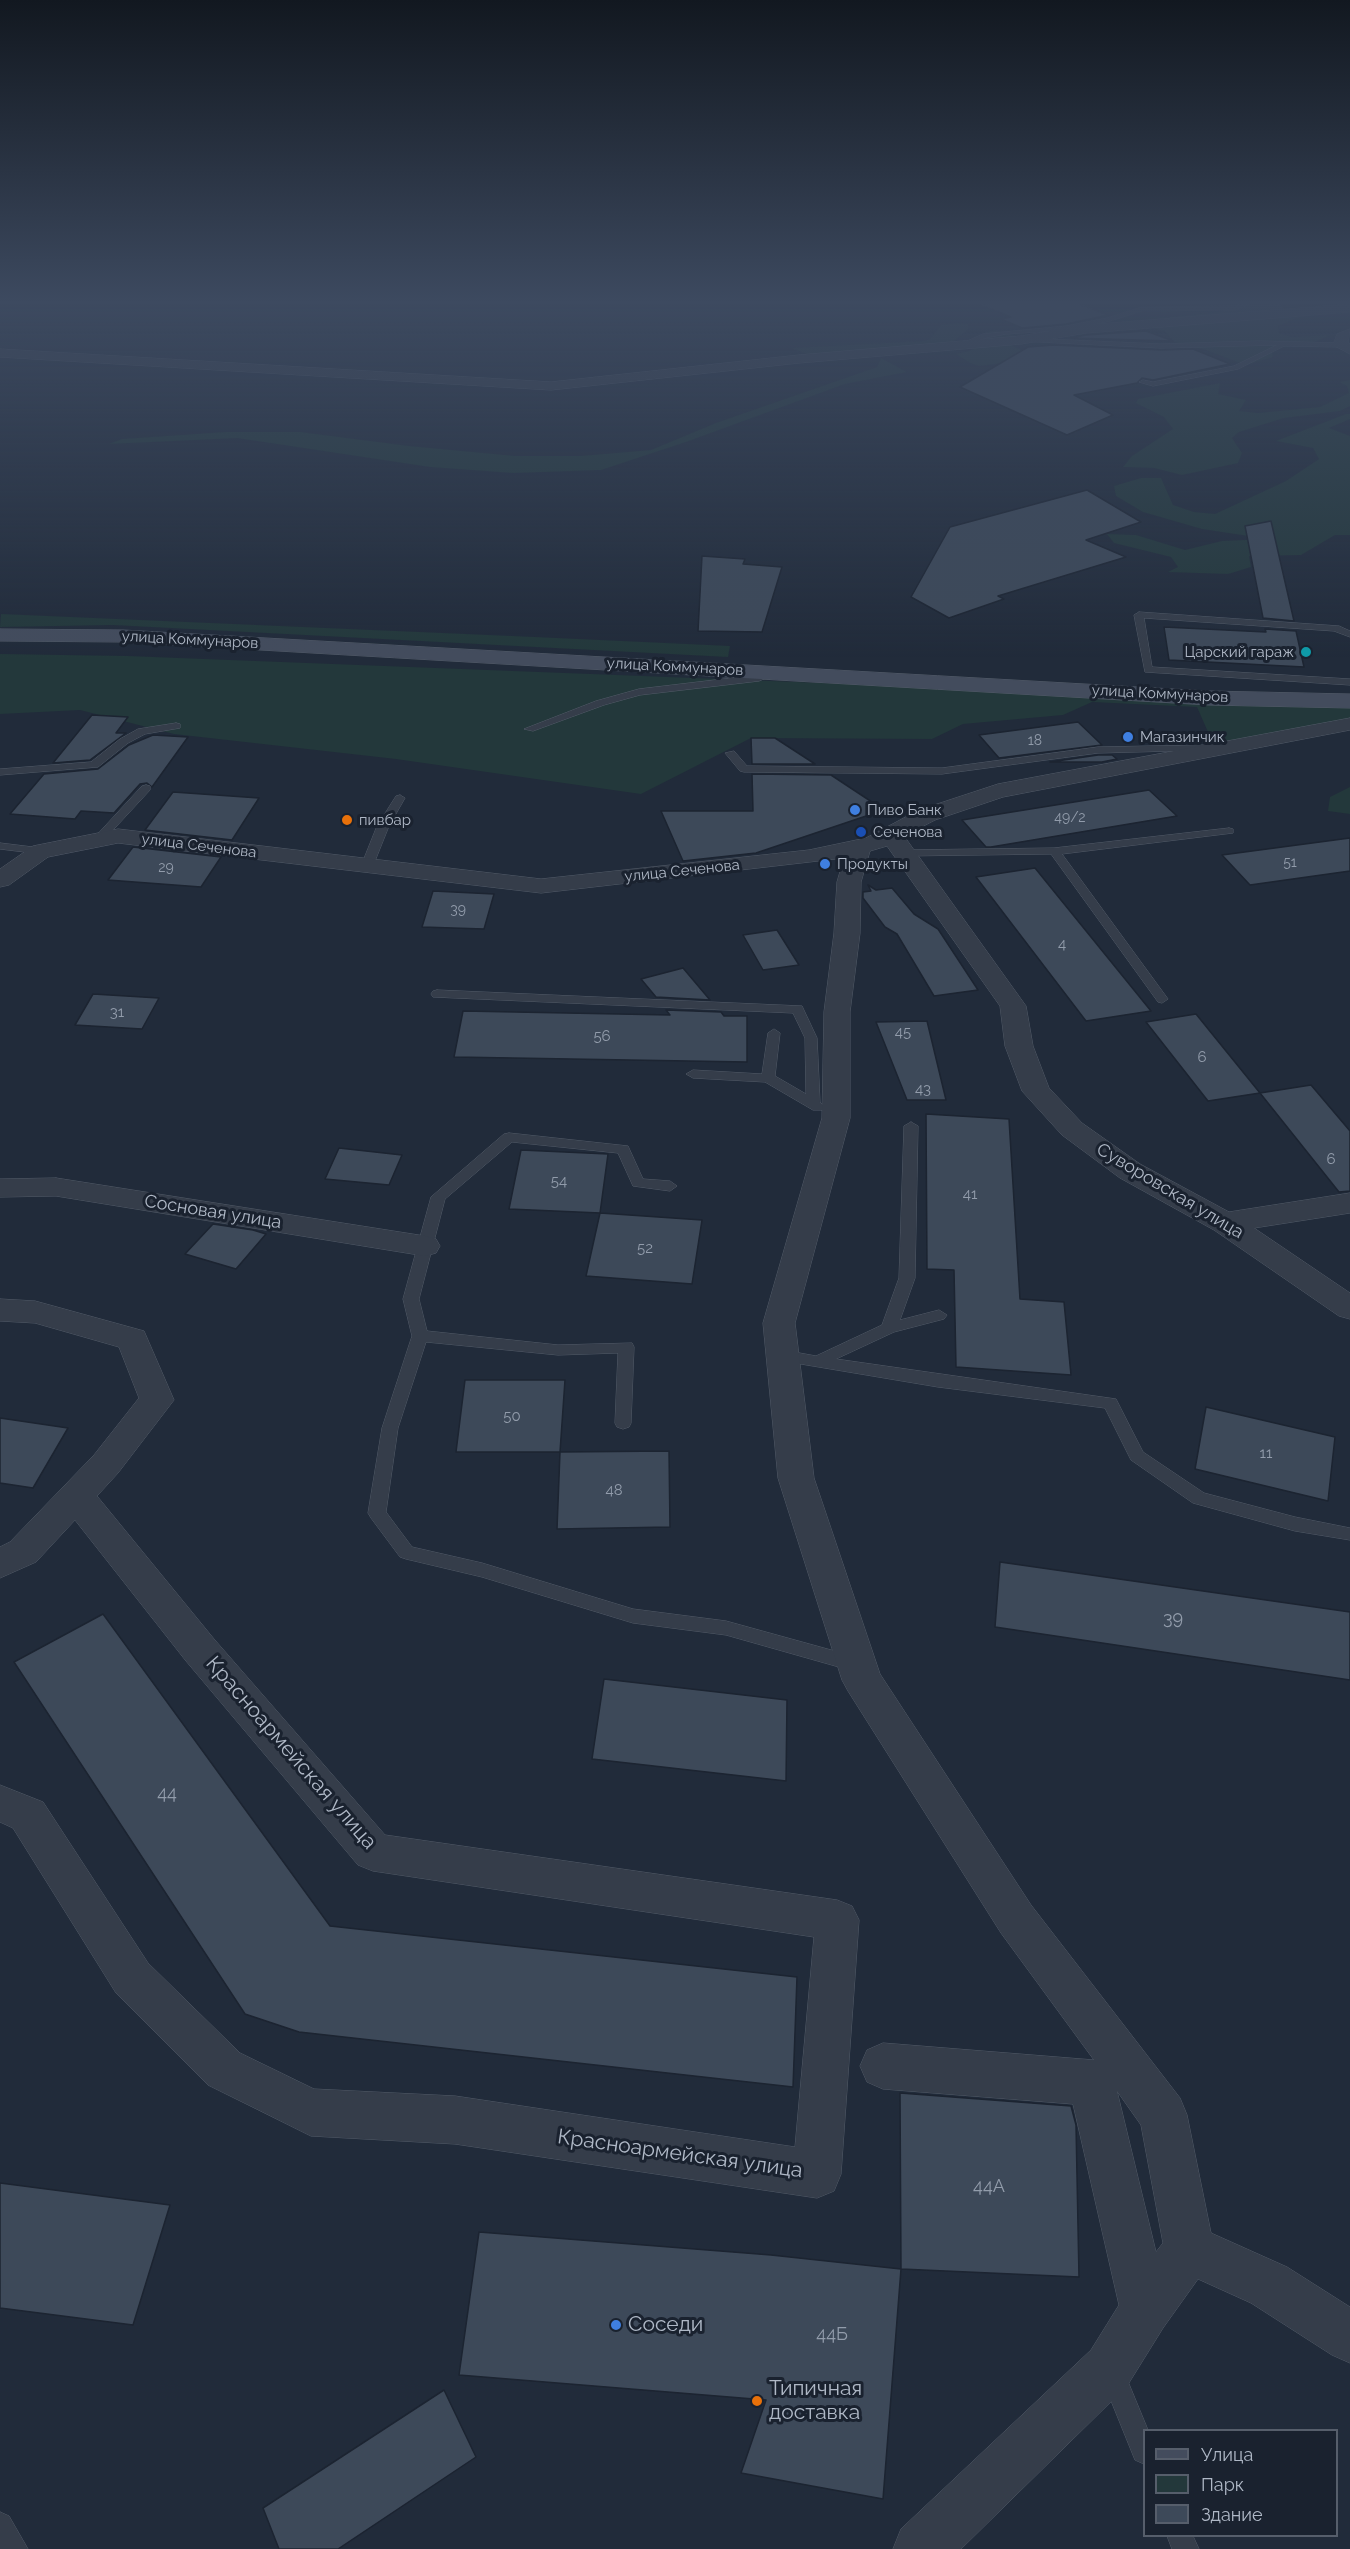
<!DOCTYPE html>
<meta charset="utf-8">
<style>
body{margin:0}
#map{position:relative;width:1350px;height:2549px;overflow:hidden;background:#212b3a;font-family:Raleway,sans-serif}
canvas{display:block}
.legend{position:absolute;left:1143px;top:2429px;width:195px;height:108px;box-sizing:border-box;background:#1a222f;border:2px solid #565e6b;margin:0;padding:8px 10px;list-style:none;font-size:18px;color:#afb8c6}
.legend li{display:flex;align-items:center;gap:12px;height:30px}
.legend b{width:30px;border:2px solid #565e6b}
</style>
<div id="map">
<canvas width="1350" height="2549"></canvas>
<ul class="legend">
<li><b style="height:8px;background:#434c5d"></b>Улица</li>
<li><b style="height:16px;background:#23383b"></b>Парк</li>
<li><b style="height:16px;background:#3d4959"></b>Здание</li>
</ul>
</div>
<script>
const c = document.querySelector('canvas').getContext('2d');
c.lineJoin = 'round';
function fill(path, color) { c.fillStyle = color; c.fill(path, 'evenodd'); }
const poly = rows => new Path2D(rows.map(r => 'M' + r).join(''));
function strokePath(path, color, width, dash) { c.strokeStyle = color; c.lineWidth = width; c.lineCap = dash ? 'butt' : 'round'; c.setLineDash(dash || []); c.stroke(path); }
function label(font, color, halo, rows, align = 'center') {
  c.font = font + ' Raleway,sans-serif'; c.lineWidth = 6; c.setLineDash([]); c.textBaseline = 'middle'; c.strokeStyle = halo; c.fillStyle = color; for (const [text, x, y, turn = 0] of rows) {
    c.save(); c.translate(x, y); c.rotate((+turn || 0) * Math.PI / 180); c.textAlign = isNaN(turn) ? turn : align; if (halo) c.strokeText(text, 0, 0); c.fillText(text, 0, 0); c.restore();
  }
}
fill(poly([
 [1280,304,1287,313,1300,317,1278,326,1279,333,1292,337,1331,335,1310,344,1272,348,1273,357,1245,365,1206,350,1174,342,1165,331,1142,326,1170,317,1218,312,1247,305],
 [958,323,968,324,968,329,953,342,822,354,807,354,791,348,924,341,930,339,941,325],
 [995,330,1015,335,1011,345,1025,352,1003,363,979,366,970,363,956,354,969,351,989,340,991,338,985,332],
 [881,358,907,372,845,384,686,442,601,470,513,473,430,467,237,438,109,444,122,439,226,432,300,432,409,446,515,456,580,456,651,450,716,423,877,367],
 [1350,380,1350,406,1340,411,1284,418,1239,432,1232,438,1242,453,1238,463,1182,475,1154,468,1123,467,1132,456,1173,429,1164,417,1136,403,1138,399,1220,383,1218,394,1246,400,1239,411,1258,413,1320,407,1349,393,1347,386,1339,382],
 [1346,414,1350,414,1350,419,1329,428,1350,436,1350,535,1335,535,1301,555,1249,556,1251,567,1228,574,1168,572,1178,567,1171,557,1114,543,1107,534,1136,535,1185,550,1222,541,1268,539,1202,529,1143,512,1116,496,1114,486,1141,478,1161,478,1173,505,1194,512,1215,514,1286,481,1319,459,1313,448,1276,441],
 [1,614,535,637,730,646,728,657,113,625,0,627],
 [0,654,127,656,1209,698,1350,701,1350,724,1215,748,1197,707,1092,702,1063,715,963,724,932,739,751,738,641,794,396,759,174,734,80,710,0,714],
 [1350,787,1350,814,1328,811,1330,797]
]), '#23383b');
const building = poly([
 [973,301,1071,301,1108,315,1066,324,1022,328,1001,319,1011,317,973,301],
 [1146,331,1173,341,1071,338,1086,335,1146,331],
 [1054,345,1161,350,1193,349,1230,364,1153,380,1142,378,1137,383,1074,395,1113,415,1067,435,960,387,1028,347,1054,345],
 [1087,490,1141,522,1086,540,1126,557,998,596,1004,599,949,618,911,597,950,527,1087,490],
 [1271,521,1294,621,1263,618,1245,526,1271,521],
 [702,556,745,559,743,564,782,567,762,632,698,631,702,556],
 [1164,627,1266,632,1265,629,1296,631,1304,667,1169,660,1164,627],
 [92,715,128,717,116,733,126,733,90,760,53,763,92,715],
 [1078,722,1102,745,999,758,979,735,1078,722],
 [153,735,188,737,152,787,147,783,140,784,114,813,81,811,75,819,10,814,44,774,98,769,129,745,153,735],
 [751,738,775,738,815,764,752,764,751,738],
 [1098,755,1112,755,1117,759,1102,762,1050,762,1098,755],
 [752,774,831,775,884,810,756,853,683,861,661,811,753,811,752,774],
 [1149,790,1177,816,991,847,986,847,962,820,1149,790],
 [173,792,259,798,232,840,145,830,173,792],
 [1350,838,1350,871,1250,885,1222,855,1350,838],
 [133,847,221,857,201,887,108,880,133,847],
 [1035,868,1151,1011,1086,1021,976,877,1035,868],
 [868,885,876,890,892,888,914,914,938,929,978,990,934,996,897,934,885,927,863,898,863,892,871,891,868,885],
 [433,891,494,894,484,929,422,927,433,891],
 [777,930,799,965,763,970,743,935,777,930],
 [683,968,710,1000,656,997,641,979,683,968],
 [93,994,159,998,142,1029,75,1025,93,994],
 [666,1010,721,1012,724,1016,747,1016,747,1062,454,1057,463,1011,670,1015,666,1010],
 [1196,1014,1260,1093,1208,1101,1146,1022,1196,1014],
 [927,1021,946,1100,907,1100,876,1022,927,1021],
 [1311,1085,1350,1131,1350,1191,1339,1192,1260,1093,1311,1085],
 [926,1114,1009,1119,1020,1299,1064,1302,1071,1375,956,1367,954,1270,927,1269,926,1114],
 [339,1148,402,1155,389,1185,325,1179,339,1148],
 [521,1150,608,1154,600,1213,509,1209,521,1150],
 [600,1213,702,1220,692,1284,586,1276,600,1213],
 [213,1224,253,1230,266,1234,236,1269,185,1254,213,1224],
 [465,1380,565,1380,560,1452,456,1452,465,1380],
 [1206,1407,1335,1437,1328,1501,1195,1469,1206,1407],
 [0,1418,68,1428,33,1488,0,1483,0,1418],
 [669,1451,670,1527,557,1529,560,1452,669,1451],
 [1000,1562,1350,1612,1350,1680,995,1627,1000,1562],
 [103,1614,330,1926,797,1977,793,2087,299,2032,245,2014,14,1662,103,1614],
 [604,1679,787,1700,786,1781,592,1759,604,1679],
 [900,2093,1071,2106,1076,2125,1079,2277,901,2269,900,2093],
 [0,2183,170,2205,133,2325,0,2308,0,2183],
 [479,2232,771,2255,901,2269,883,2499,741,2473,766,2400,459,2375,479,2232],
 [444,2390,476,2457,338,2549,279,2549,263,2508,444,2390]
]);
fill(building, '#3d4959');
strokePath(building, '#1c2431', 1.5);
const lane = poly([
 [1249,301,1257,301,1235,310,1142,311,1110,321,1066,330,1006,334,985,338,959,348,956,346,983,334,1066,326,1107,318,1141,307,1234,306,1249,301],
 [1021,338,1161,344,1259,341,1340,343,1343,345,1340,347,1284,346,1238,369,1153,386,1139,382,1143,380,1153,382,1234,366,1277,345,1161,348,1019,341,1021,338],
 [1139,612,1339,626,1350,631,1350,637,1334,631,1144,618,1152,667,1350,679,1350,685,1145,672,1134,615,1139,612],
 [770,670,773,671,773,675,759,681,640,695,604,705,533,731,524,729,596,701,639,689,757,675,770,670],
 [176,723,180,724,180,728,145,734,128,743,98,767,0,775,0,769,91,762,120,739,138,729,176,723],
 [1206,745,1210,746,1210,750,1098,753,942,774,744,772,740,771,725,753,734,751,747,766,942,768,1098,747,1206,745],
 [146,785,150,786,150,790,102,842,94,842,94,838,142,786,146,785],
 [400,795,405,798,389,826,373,866,367,869,363,868,361,866,377,826,396,796,400,795],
 [1229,828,1233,829,1233,833,1062,854,1168,999,1162,1003,1158,1002,1051,854,903,856,897,853,903,850,1054,848,1229,828],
 [0,843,41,848,47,851,41,854,0,849,0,843],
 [437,990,802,1006,817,1038,820,1102,825,1107,823,1110,813,1110,765,1082,693,1078,686,1074,693,1070,762,1074,768,1033,774,1029,780,1033,775,1076,806,1094,805,1038,793,1013,433,997,431,994,433,991,437,990],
 [911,1122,918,1126,915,1278,900,1320,939,1310,947,1315,944,1319,894,1332,836,1359,1116,1399,1143,1452,1204,1493,1295,1517,1350,1528,1350,1540,1295,1531,1193,1503,1131,1460,1105,1408,938,1387,777,1360,775,1356,777,1352,783,1350,816,1356,882,1325,899,1278,904,1126,911,1122],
 [509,1133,628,1146,643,1179,670,1181,677,1186,670,1191,633,1186,618,1153,512,1142,445,1199,419,1299,427,1331,558,1345,632,1343,634,1347,631,1423,629,1427,623,1429,617,1427,615,1423,618,1353,558,1355,426,1342,398,1428,386,1512,412,1547,482,1563,633,1609,726,1621,860,1658,862,1663,860,1668,853,1671,726,1635,633,1623,482,1577,406,1559,400,1557,371,1518,368,1513,382,1428,412,1336,403,1299,431,1197,504,1134,509,1133],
 [1113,2364,1122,2367,1148,2430,1144,2430,1144,2464,1135,2460,1101,2376,1104,2367,1113,2364],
 [0,2512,9,2516,28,2549,0,2549,0,2512],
 [1167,2536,1193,2536,1199,2549,1172,2549,1167,2536]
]);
const street = poly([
 [1350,304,1350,312,1086,333,1021,344,799,363,551,390,0,357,0,349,551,382,799,355,1021,336,1086,325,1350,304],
 [1350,329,1348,343,1350,344,1350,354,1333,345,1337,334,1350,329],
 [1350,718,1350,730,1003,797,935,820,904,836,1026,1006,1033,1046,1049,1088,1082,1123,1140,1164,1229,1212,1350,1193,1350,1213,1254,1228,1350,1293,1350,1319,1339,1316,1214,1230,1120,1178,1062,1135,1022,1091,1005,1046,1000,1006,887,846,870,851,861,882,860,933,850,1012,850,1118,795,1323,814,1478,880,1674,1031,1905,1180,2098,1187,2115,1211,2233,1287,2267,1350,2307,1350,2363,1332,2355,1251,2303,1198,2279,1163,2328,1127,2386,961,2549,893,2549,901,2529,1091,2350,1119,2305,1073,2104,883,2089,867,2082,860,2066,867,2050,883,2043,1094,2060,1001,1933,848,1691,842,1680,778,1478,763,1323,822,1118,824,1012,834,933,837,882,844,858,541,893,118,843,48,857,9,885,0,887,0,869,33,846,118,829,541,879,809,850,866,838,919,810,998,784,1350,718],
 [1117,2091,1141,2125,1163,2243,1156,2252,1117,2091],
 [56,1178,425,1236,436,1239,440,1246,436,1253,425,1256,56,1196,0,1197,0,1179,56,1178],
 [0,1299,35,1301,144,1331,174,1400,118,1473,97,1496,214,1639,385,1835,837,1900,852,1906,859,1920,841,2174,834,2191,817,2198,455,2144,311,2136,208,2085,116,1993,13,1828,0,1822,0,1785,43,1802,148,1963,240,2053,314,2089,455,2096,795,2147,814,1937,373,1871,358,1865,186,1661,75,1520,36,1562,0,1578,0,1547,10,1542,94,1455,139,1398,119,1347,35,1323,0,1321,0,1299]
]);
const secondary = poly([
 [0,629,123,630,1209,691,1350,694,1350,708,1209,705,123,642,0,641,0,629]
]);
strokePath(lane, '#525b68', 1);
strokePath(street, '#525b68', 1);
strokePath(secondary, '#525b68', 1);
fill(lane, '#353d4a');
fill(street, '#353d4a');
fill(secondary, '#434c5d');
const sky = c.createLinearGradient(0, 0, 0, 658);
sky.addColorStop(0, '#121820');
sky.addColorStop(0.46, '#3d4a60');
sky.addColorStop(1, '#3d4a6000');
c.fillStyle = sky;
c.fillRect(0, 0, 1350, 658);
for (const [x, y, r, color] of [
 [1306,652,6,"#0f9aa8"],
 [1128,737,6,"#3f7fe0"],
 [855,810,6,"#3f7fe0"],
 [347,820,6,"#e8710a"],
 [861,832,6,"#1a4fb4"],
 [825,864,6,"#3f7fe0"],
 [616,2325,6,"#3f7fe0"],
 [757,2401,6,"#e8710a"]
]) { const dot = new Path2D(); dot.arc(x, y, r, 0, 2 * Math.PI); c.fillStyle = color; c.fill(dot); strokePath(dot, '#1a222f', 2); }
label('14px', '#929cab', null, [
 ["18",1035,741],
 ["49/2",1070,818],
 ["51",1290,863],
 ["29",166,868],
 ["39",458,910]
]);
label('15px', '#afb8c6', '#1a222f', [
 ["улица Коммунаров",190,640,3],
 ["улица Коммунаров",675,667,3],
 ["улица Коммунаров",1160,694,3],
 ["улица Сеченова",199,846,7],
 ["улица Сеченова",682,871,-6]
]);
label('15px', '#afb8c6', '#1a222f', [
 ["Царский гараж",1294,652,"right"],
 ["Магазинчик",1140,737],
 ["Пиво Банк",867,810],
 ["пивбар",359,820],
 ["Сеченова",873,832],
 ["Продукты",837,864]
], 'left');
label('15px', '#929cab', null, [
 ["4",1062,944],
 ["31",117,1012],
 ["45",903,1032],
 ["56",602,1036],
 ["6",1202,1057],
 ["43",923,1089],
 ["6",1331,1159],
 ["54",559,1181],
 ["41",970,1194],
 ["52",645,1248],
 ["50",512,1416],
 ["11",1266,1453],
 ["48",614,1490]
]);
label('18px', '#afb8c6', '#1a222f', [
 ["Суворовская улица",1170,1191,31],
 ["Сосновая улица",213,1212,9]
]);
label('18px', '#929cab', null, [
 ["39",1173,1619],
 ["44",167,1794],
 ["44А",989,2187],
 ["44Б",832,2335]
]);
label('21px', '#afb8c6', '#1a222f', [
 ["Красноармейская улица",291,1753,49],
 ["Красноармейская улица",680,2154,8]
]);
label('21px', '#afb8c6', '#1a222f', [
 ["Соседи",628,2325],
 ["Типичная",769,2389],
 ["доставка",769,2413]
], 'left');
</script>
